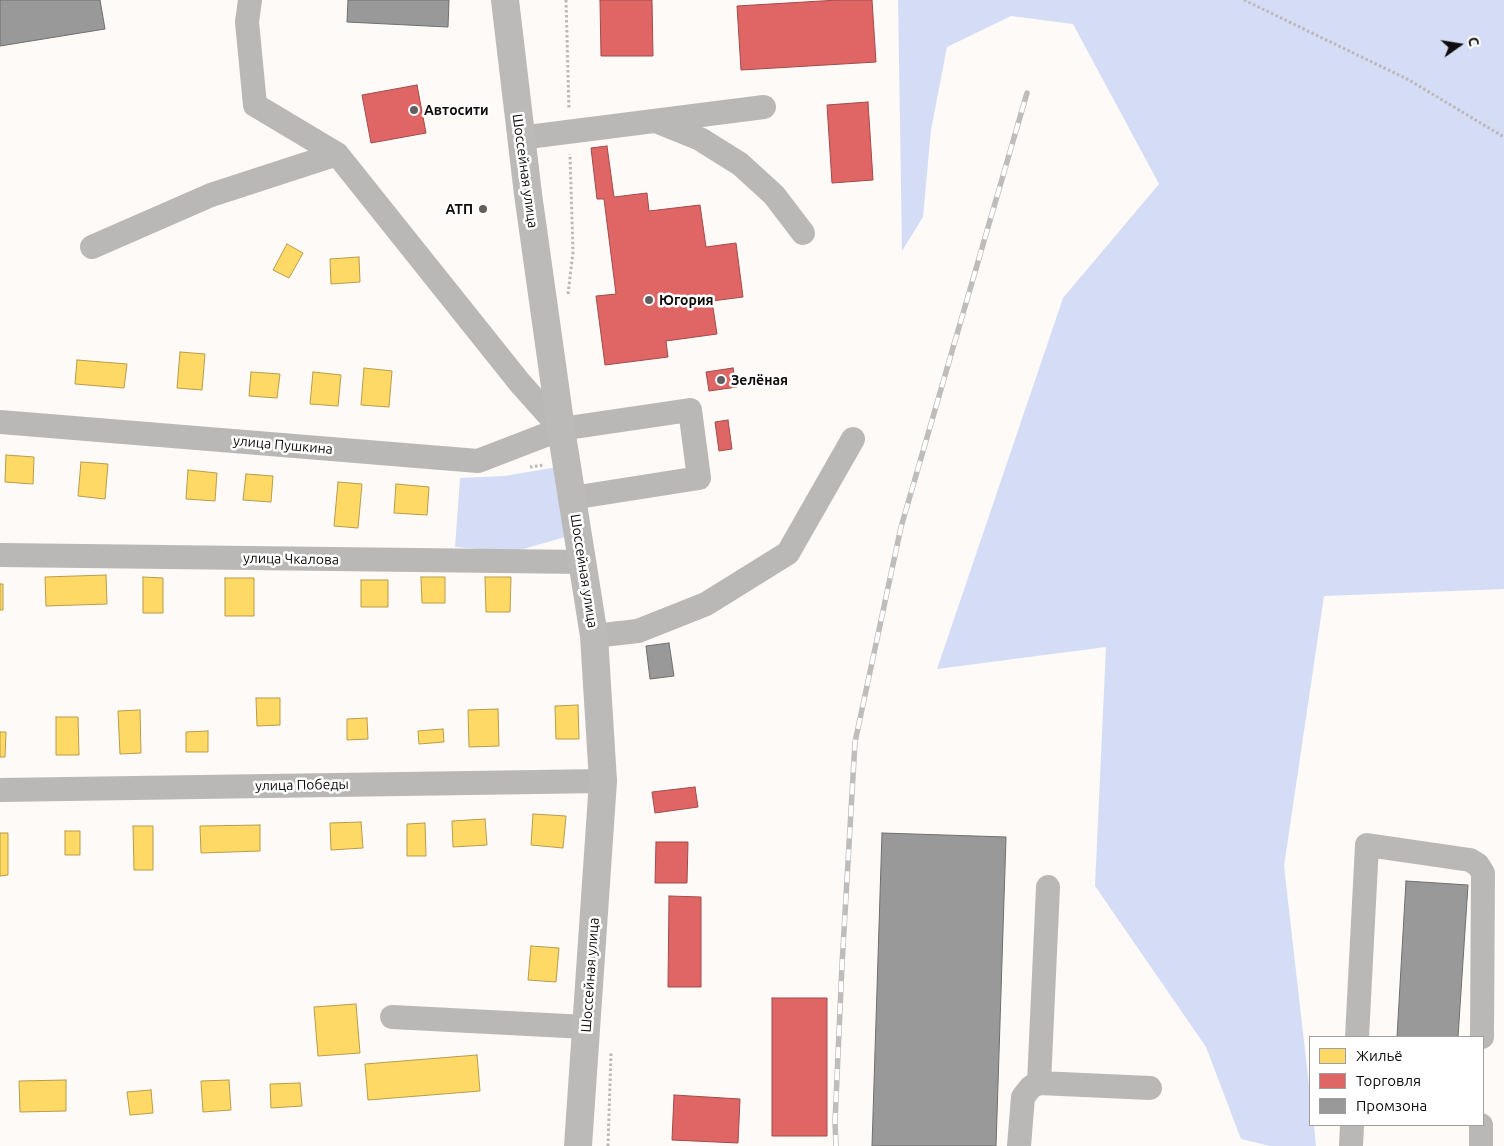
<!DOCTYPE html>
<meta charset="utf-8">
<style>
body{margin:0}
#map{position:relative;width:1504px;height:1146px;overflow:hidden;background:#fdfaf8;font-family:Ubuntu,sans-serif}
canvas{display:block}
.legend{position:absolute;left:1309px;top:1036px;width:175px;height:90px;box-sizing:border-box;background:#fff;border:1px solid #9f9e9d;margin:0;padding:6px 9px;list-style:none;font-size:15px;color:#0f0c0b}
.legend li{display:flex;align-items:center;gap:10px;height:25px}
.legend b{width:25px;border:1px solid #9f9e9d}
.north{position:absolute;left:1434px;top:20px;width:50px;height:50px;-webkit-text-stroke:4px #fff;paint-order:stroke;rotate:77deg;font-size:14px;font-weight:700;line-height:20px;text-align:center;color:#0f0c0b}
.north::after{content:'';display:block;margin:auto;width:18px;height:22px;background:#0f0c0b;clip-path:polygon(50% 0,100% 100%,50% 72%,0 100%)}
</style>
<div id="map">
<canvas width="1504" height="1146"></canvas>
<ul class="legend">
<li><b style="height:14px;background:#ffd966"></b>Жильё</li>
<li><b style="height:14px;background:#e06666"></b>Торговля</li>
<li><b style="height:14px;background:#999"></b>Промзона</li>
</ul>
<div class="north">С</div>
</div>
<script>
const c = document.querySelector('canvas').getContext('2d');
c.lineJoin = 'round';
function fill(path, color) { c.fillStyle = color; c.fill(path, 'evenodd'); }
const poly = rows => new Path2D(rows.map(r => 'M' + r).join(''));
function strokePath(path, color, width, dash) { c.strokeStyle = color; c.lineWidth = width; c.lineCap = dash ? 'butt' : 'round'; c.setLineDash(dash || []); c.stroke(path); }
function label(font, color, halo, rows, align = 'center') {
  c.font = font + ' Ubuntu,sans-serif'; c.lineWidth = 5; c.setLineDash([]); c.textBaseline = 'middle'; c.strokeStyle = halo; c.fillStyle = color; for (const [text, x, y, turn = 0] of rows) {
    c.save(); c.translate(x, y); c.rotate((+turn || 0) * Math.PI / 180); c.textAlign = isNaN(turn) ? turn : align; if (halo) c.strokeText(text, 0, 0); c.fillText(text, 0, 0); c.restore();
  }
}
fill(poly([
 [898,0,1504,0,1504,589,1324,596,1284,866,1310,1094,1310,1125,1314,1125,1316,1146,1270,1146,1241,1139,1206,1047,1095,886,1106,647,937,669,1063,298,1159,184,1073,24,1011,16,947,47,931,130,923,217,902,251],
 [557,467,565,537,513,552,455,547,460,478,504,476]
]), '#d5ddf6');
const homes = poly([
 [287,244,303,253,289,278,273,270,287,244],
 [359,257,360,282,331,284,330,259,359,257],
 [180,352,205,354,202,390,177,388,180,352],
 [77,360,127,364,124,388,75,384,77,360],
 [364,368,392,371,389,407,361,405,364,368],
 [251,372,280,374,277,398,249,396,251,372],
 [313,372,341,375,338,406,310,404,313,372],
 [6,455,34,457,33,484,5,482,6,455],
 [81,462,108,464,105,499,78,496,81,462],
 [188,470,217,473,215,501,186,499,188,470],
 [246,474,273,476,271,502,243,500,246,474],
 [338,482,362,484,358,528,334,526,338,482],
 [396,484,429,487,427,515,394,513,396,484],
 [106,575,107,604,46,606,45,577,106,575],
 [143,577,163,578,163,613,143,613,143,577],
 [421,577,445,577,445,603,422,603,421,577],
 [485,577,511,577,510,612,486,612,485,577],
 [225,578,254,578,254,616,225,616,225,578],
 [361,580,388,580,388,607,361,607,361,580],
 [0,584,3,584,3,610,0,610,0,584],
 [256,698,280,698,280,725,257,726,256,698],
 [578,705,579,739,556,739,555,706,578,705],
 [498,709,499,746,469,747,468,710,498,709],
 [140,710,141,753,120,754,118,711,140,710],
 [56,717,78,717,79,755,56,755,56,717],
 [367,718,368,739,347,740,347,719,367,718],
 [443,729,444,742,419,744,418,731,443,729],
 [208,731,208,752,186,752,186,732,208,731],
 [0,732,6,732,5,757,0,757,0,732],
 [533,814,566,816,563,848,531,845,533,814],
 [485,819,487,845,453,847,452,821,485,819],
 [361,822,363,848,331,850,330,823,361,822],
 [425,823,426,856,407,856,407,824,425,823],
 [260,825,260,851,201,853,200,826,260,825],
 [133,826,153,826,153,870,134,870,133,826],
 [65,831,80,831,80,855,65,855,65,831],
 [0,833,8,833,8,875,0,876,0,833],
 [531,946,559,948,556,982,528,980,531,946],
 [356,1004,360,1053,318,1056,314,1007,356,1004],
 [477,1055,480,1091,368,1100,365,1064,477,1055],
 [66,1080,66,1111,20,1112,19,1081,66,1080],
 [229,1080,231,1110,203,1112,201,1081,229,1080],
 [300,1083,302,1106,271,1108,270,1084,300,1083],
 [151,1090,153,1113,130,1115,127,1092,151,1090]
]);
fill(homes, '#ffd966');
strokePath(homes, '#b79c4b', 1);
const shops = poly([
 [600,0,652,0,653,56,601,56,600,0],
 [838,0,872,0,876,62,741,70,737,6,838,0],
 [417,85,426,133,371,143,362,95,417,85],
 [868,102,873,180,832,183,827,105,868,102],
 [607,146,614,197,647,193,649,211,700,205,706,247,736,243,743,297,712,301,717,334,666,341,668,357,605,365,596,296,616,294,604,199,597,199,591,148,607,146],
 [733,368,737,387,709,391,706,372,733,368],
 [728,420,732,449,719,451,715,422,728,420],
 [695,787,698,807,655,813,652,792,695,787],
 [656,842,688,842,687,883,655,883,656,842],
 [669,896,701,897,701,987,668,987,669,896],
 [772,998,827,998,827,1136,772,1136,772,998],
 [674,1095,740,1099,738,1143,672,1140,674,1095]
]);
fill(shops, '#e06666');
strokePath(shops, '#a14b4b', 1);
const industry = poly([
 [0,0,100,0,105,29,0,46,0,0],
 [348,0,449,0,448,27,347,22,348,0],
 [669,643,674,676,650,679,646,646,669,643],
 [882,833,1006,837,996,1146,872,1146,882,833],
 [1406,881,1468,885,1458,1037,1397,1037,1406,881]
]);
fill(industry, '#999');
strokePath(industry, '#706f6e', 1);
strokePath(poly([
 [566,0,569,110],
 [1244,0,1409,80,1504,137],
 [568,294,573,252,570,154],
 [530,467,544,465],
 [608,1146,611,1052]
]), '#bab9b7', 3, [2.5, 2.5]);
strokePath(poly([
 [250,0,247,22,255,105,337,154,520,383,561,429],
 [658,122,700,139,740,164,774,195,803,233],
 [520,138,764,107],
 [92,247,211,195,337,154],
 [0,422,478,461,561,429,690,410,699,478,572,498],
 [0,555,582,562],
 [594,636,638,631,706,604,788,553,853,439],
 [0,790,603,781],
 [392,1017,586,1027],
 [1357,1037,1367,845,1470,860,1478,865,1483,873,1482,1037],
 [1039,1083,1048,887],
 [1019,1146,1023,1097,1031,1087,1039,1083,1150,1088],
 [1351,1146,1352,1125],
 [1481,1146,1481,1125]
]), '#b9b8b7', 24);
strokePath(poly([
 [505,0,528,194,561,429,594,636,603,781,578,1146]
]), '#bcbab9', 28);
const rail = poly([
 [836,1146,835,1122,842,965,855,742,901,527,1027,93]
]);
strokePath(rail, '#bebdbc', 5.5);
strokePath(rail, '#fff', 4, [11]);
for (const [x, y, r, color] of [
 [414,110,5,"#625f5e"],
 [483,209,5,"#625f5e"],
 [649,300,5,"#625f5e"],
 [721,380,5,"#625f5e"]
]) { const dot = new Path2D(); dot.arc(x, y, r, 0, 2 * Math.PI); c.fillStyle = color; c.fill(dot); strokePath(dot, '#fff', 2); }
label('bold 14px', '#0f0c0b', '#fff', [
 ["Автосити",424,110],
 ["АТП",473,209,"right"],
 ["Югория",659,300],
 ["Зелёная",731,380]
], 'left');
label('14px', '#0f0c0b', '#fff', [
 ["Шоссейная улица",525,171,82],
 ["улица Пушкина",283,445,5],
 ["улица Чкалова",291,559,1],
 ["Шоссейная улица",584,571,81],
 ["улица Победы",302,785,-1],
 ["Шоссейная улица",590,975,-86]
]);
</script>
